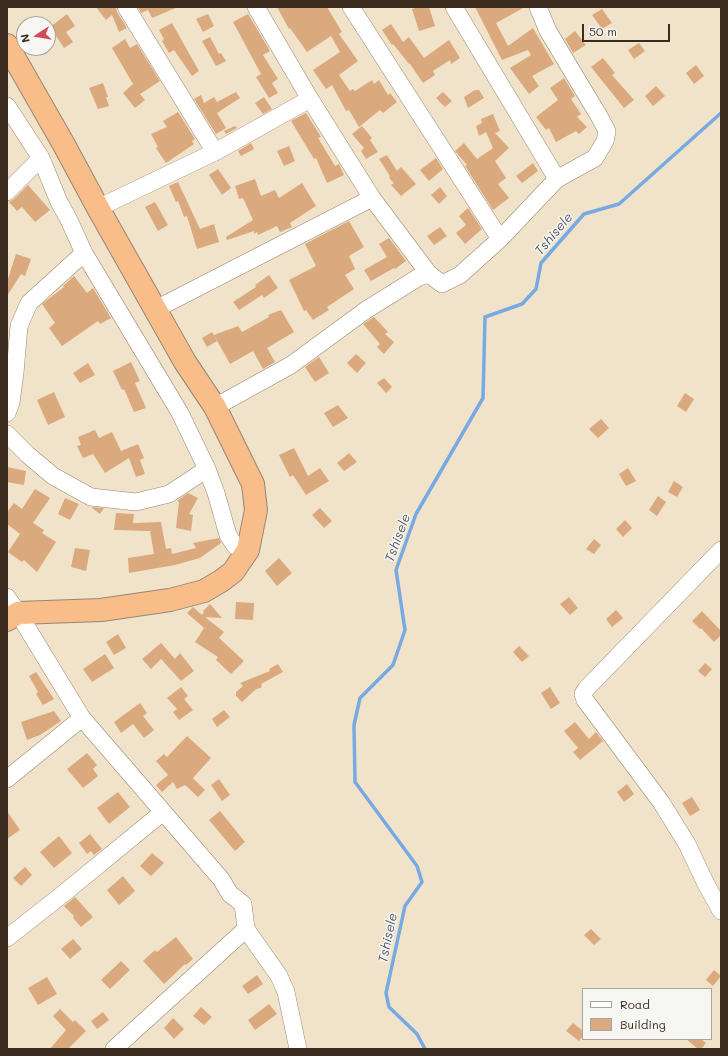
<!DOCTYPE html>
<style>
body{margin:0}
#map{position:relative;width:728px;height:1056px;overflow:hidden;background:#f1e3c9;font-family:Mali,sans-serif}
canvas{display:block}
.frame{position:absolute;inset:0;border:8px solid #3b2a1e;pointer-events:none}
.legend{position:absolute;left:582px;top:988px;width:130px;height:52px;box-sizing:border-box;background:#f6f6f2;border:1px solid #aba49d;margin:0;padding:5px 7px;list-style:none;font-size:12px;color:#3b2a1e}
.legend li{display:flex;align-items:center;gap:8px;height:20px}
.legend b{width:20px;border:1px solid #aba49d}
.north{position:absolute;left:16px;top:16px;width:40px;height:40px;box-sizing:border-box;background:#f6f6f2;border:1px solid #aba49d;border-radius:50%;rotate:258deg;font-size:11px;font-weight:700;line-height:16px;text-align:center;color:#3b2a1e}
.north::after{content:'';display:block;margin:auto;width:14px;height:18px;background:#d1495b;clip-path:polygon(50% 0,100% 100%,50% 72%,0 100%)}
.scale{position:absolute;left:582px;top:24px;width:88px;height:18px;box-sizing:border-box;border:2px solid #3b2a1e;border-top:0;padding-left:5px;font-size:12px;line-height:14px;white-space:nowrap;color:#3b2a1e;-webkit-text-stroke:3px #f6f6f2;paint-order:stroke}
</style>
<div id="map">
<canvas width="728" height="1056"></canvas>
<div class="frame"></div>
<ul class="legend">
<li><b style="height:5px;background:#fff"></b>Road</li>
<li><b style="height:11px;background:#dba97e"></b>Building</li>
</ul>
<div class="north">N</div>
<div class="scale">50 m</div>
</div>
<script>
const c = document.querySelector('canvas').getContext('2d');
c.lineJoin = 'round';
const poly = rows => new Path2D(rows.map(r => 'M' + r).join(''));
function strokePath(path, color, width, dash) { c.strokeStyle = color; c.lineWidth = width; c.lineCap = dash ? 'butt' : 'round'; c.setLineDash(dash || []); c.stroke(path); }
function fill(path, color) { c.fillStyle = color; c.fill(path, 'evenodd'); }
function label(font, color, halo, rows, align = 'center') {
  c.font = font + ' Mali,sans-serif'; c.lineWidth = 3; c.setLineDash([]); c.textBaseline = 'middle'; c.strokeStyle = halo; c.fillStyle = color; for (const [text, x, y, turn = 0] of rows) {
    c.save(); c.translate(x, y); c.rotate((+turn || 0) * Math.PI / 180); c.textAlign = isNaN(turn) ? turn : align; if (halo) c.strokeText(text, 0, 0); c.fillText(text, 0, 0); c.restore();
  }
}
strokePath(poly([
 [425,1049,417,1034,389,1007,386,993,405,906,422,882,417,866,355,782,354,725,360,698,393,665,405,630,396,570,416,514,483,398,485,317,522,304,536,289,541,263,584,214,619,204,721,113]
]), '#77a9e3', 3.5);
fill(poly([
 [96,7,116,7,117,12,127,28,119,32,112,15,106,20],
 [138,7,178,7,152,18,148,10,141,13],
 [277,7,327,7,342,32,339,34,358,61,339,75,350,91,353,89,355,91,372,80,374,84,379,80,388,95,390,93,397,102,383,113,380,110,359,127,349,110,346,111,332,85,326,89,313,70,340,52,331,36,307,52,290,28,289,29],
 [418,7,429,7,435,26,419,31,412,9],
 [475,7,525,7,496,23,508,46,533,28,554,64,532,76,539,86,529,94,510,68,531,55,528,50,502,60],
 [602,9,612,23,602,29,592,15],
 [67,14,75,26,66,32,73,42,64,48,50,27],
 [208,14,214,26,203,32,196,19],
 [248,14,270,51,263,55,278,79,272,83,278,93,269,98,256,77,261,74,233,22],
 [172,23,199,71,192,76,174,50,169,53,162,41,164,39,159,30],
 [391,24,403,42,409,37,424,58,449,40,460,58,451,64,450,60,433,71,435,75,423,83,410,64,409,64,393,44,392,45,382,30],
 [575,31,586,45,573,53,565,39],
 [210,37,219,54,221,53,226,61,216,66,202,41],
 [125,39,130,48,137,44,160,81,140,94,145,100,135,108,123,93,133,84,112,48],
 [639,43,645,51,634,59,628,50],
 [603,58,615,73,612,75,634,100,624,108,591,67],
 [696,65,704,76,694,84,686,73],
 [564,78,575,96,571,99,581,114,577,117,587,127,579,134,576,131,556,142,549,128,546,130,536,117,558,100,550,88],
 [103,83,108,97,106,97,109,106,98,109,89,88],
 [656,86,665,96,653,106,645,96],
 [475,90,479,90,484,98,468,108,464,97],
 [236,92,240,98,217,113,226,128,216,134,194,99,201,95,204,103,214,97,217,102],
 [443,92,452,101,445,107,436,98],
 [264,97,272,109,263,114,255,103],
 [178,112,195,139,192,141,194,144,166,163,156,148,158,147,151,134,167,127,163,121],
 [306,113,321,137,318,138,335,166,339,164,344,175,327,183,316,158,314,159,291,121],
 [493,114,500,131,495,133,509,148,495,161,506,178,498,184,509,198,493,210,465,166,467,165,455,151,464,143,477,159,493,148,486,132,479,136,476,126,482,123,481,119],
 [235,126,237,128,226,134,224,131],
 [362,126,372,138,370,140,378,152,366,159,361,151,364,148,352,134],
 [251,143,254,149,241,156,238,151],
 [289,146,295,161,284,166,277,151],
 [387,155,397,171,401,167,416,184,401,196,391,185,394,183,389,178,390,176,379,159],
 [436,158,443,169,429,181,420,170],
 [533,163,538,171,522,183,516,176],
 [218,169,231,188,222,195,209,175],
 [255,179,261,196,275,190,279,198,302,183,316,206,290,223,292,227,280,232,277,226,258,235,257,232,254,234,254,231,227,240,226,237,253,220,243,198,239,199,235,186],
 [178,182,200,229,214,224,219,242,197,249,187,216,184,217,178,201,176,202,169,186],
 [28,185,50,210,35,222,22,207,17,211,9,202,14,199],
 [440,187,447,196,439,204,431,195],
 [155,202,168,225,158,231,145,207],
 [468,208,482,229,465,244,456,233,466,225,459,216],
 [349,221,364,247,349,256,355,269,345,275,354,289,327,307,329,310,313,320,306,310,304,311,289,280,316,266,305,244],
 [440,227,447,236,434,245,427,236],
 [389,238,406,261,395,269,394,268,371,281,364,270,387,257,379,244],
 [16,254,31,259,25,276,21,274,7,296,7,282],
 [269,275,278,288,264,298,262,295,239,310,233,302,256,287,255,285],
 [74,276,87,293,93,288,111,318,100,324,98,321,62,346,49,328,55,323,42,304,64,287,63,286],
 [281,310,294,332,267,348,275,362,263,369,253,351,230,364,214,335,238,326,242,332,269,317,268,315],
 [374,317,388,332,385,334,394,342,384,354,377,347,380,344,363,324],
 [212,332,217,341,207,347,202,338],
 [356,354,366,363,357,373,347,363],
 [319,357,329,373,315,382,305,367],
 [131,362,140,381,135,383,146,408,134,412,124,389,122,390,113,371],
 [88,363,95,375,80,383,73,373],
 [384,378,392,387,386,393,377,383],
 [54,392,65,417,48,425,37,400],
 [685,393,694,399,686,412,677,406],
 [338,405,348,418,333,427,324,413],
 [601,419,609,428,598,438,589,429],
 [95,430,99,438,112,432,121,451,138,444,144,458,140,460,145,474,136,477,129,458,105,473,93,454,83,458,77,446,81,445,78,437],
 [294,448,308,476,320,468,329,481,306,495,293,475,290,477,279,455],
 [349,453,357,462,344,471,337,463],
 [7,467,26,471,24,485,7,482],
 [628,468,636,481,626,486,619,474],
 [674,481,683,487,677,497,668,492],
 [35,489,50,498,33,523,44,530,42,533,56,542,37,572,24,560,22,562,8,552,20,534,7,524,7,512,14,503,22,509],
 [188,493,198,498,189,514,193,515,191,531,176,528,179,502,177,501],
 [658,496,666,502,657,516,649,510],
 [65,498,79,504,70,520,58,514],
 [91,507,104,508,100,514],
 [320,508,332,521,324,528,312,515],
 [116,513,134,514,133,523,161,522,166,549,171,548,172,554,196,548,193,543,219,538,221,543,200,558,175,565,129,573,128,558,154,554,150,531,114,530],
 [625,520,632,528,623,537,616,529],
 [594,539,601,545,594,554,586,549],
 [75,548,90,550,86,571,71,567],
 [279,558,292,573,277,586,265,571],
 [569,597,578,608,570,615,560,604],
 [236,602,254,603,253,620,235,619],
 [210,604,222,618,205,617,224,632,219,638,244,661,231,674,216,660,218,657,195,642,204,628,187,613,193,607,202,615,204,612,203,611],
 [616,610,623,618,612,627,606,619],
 [702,611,721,631,721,635,714,642,701,628,700,629,692,621],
 [118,634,126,648,114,655,106,642],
 [161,643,175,659,180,653,194,671,181,681,161,659,151,669,142,659],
 [519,646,529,656,522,662,513,652],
 [105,654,114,668,92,682,83,669],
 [705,663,712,669,705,677,698,671],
 [278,664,283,672,261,684,262,687,255,690,242,702,236,696,236,692,243,686,240,683,270,671,269,669],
 [36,672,54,699,43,705,36,694,38,692,29,676],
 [181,687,188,696,184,699,193,710,179,720,173,712,177,709,167,698],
 [550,687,560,703,551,709,541,693],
 [140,703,147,713,143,716,154,730,144,738,133,724,121,733,114,722],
 [224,710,230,717,217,727,212,719],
 [54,711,61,721,40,735,27,740,21,722],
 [575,722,589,739,596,732,603,741,580,760,573,752,578,748,564,731],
 [187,736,211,758,193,778,205,790,198,797,185,785,177,789,173,782,162,792,156,785,168,775,156,761,164,754,167,757],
 [87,753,97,765,93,769,98,776,83,788,67,769],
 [219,779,230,795,222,801,211,785],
 [627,784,634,794,624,802,617,792],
 [118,792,130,807,109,824,97,808],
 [692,797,700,810,690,816,682,803],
 [7,811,20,830,7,839],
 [220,811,245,842,235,851,209,820],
 [90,834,102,849,94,855,91,851,87,854,79,843],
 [59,836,72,853,54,868,40,852],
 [152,853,164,863,151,876,140,866],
 [25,867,32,875,21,886,13,878],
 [123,876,135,891,119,905,107,890],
 [75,897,93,917,81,927,73,918,74,916,64,906],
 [591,929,601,939,594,945,584,935],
 [176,937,193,959,186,965,185,964,164,984,143,961,155,950,157,952],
 [73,939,82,949,70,959,61,949],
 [121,961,130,970,110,989,101,980],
 [714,970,721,976,713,986,706,980],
 [257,975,263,984,248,994,242,986],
 [47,977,57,994,38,1005,28,988],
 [269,1004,277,1014,255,1030,248,1020],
 [201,1007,212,1017,204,1025,193,1016],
 [60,1009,73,1022,75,1020,86,1031,68,1049,50,1049,66,1030,53,1016],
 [103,1012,109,1020,97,1029,91,1021],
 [173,1018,184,1029,174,1039,164,1028],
 [573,1023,583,1031,583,1036,579,1041,566,1031],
 [686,1039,701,1039,706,1043,701,1049,698,1049]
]), '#dba97e');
const minor = poly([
 [126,7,215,152],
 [256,7,310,99,372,198,429,274,442,284,460,275,500,239,557,179,595,158,605,141,607,131,599,116,548,31,538,7],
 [351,7,500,239],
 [454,7,557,179],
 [7,106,41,158,59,202,68,218,84,253,180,413,207,469,216,493,228,535,235,546,248,550],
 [7,192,41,158],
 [98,208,215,152,310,99],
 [156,309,372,198],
 [215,407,291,365,366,310,419,277,429,274],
 [7,413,11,403,15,373,19,326,29,303,84,253],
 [7,434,28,455,53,476,91,497,136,502,169,494,207,469],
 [721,550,586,689,583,694,585,700,661,802,687,844,706,884,721,911],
 [7,597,18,613,82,718,221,879,230,894,243,904,246,929,279,976,286,992,298,1049],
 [7,779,82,718],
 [7,938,63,894,163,812],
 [114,1049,246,929]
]);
const highway = poly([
 [7,45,63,143,98,208,185,362,215,407,253,484,256,510,248,550,233,572,221,581,204,591,170,600,101,610,18,613,7,620]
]);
strokePath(minor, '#968674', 18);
strokePath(highway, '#968674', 24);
strokePath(minor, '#fff', 17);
strokePath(highway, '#f8bd89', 22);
label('italic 13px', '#505663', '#f6f6f2', [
 ["Tshisele",554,234,-50],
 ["Tshisele",398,538,-70],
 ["Tshisele",388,938,-78]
]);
</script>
